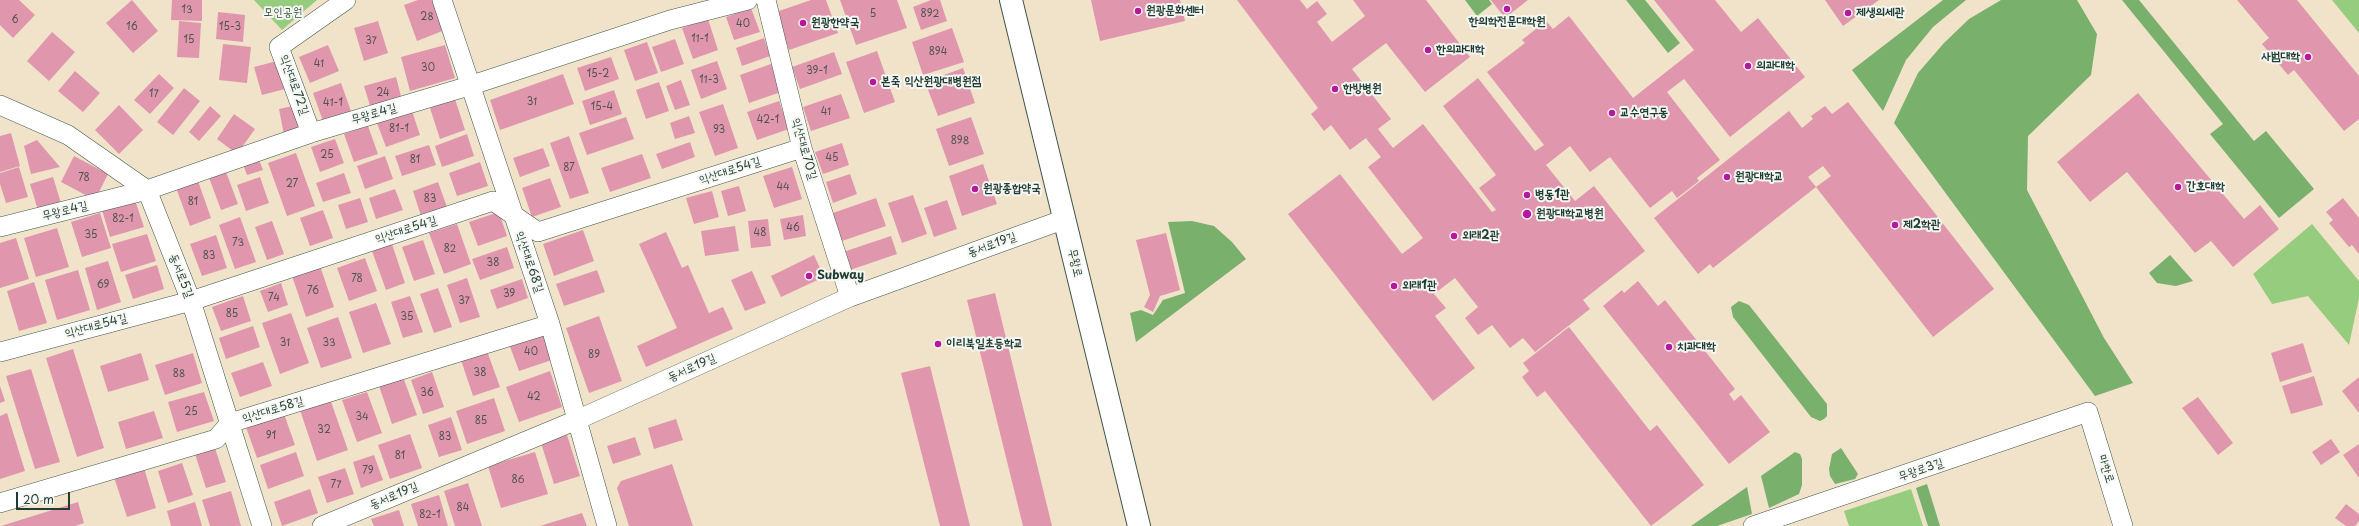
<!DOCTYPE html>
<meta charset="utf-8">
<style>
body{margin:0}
#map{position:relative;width:2359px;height:526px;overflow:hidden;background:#f0e3c9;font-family:"Playpen Sans",sans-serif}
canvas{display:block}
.scale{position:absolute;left:16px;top:492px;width:54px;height:18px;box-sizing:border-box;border:2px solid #1f3d34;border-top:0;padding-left:5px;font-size:12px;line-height:14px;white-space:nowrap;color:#1f3d34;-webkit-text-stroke:3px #f6f6f2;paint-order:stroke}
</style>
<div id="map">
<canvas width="2359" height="526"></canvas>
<div class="scale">20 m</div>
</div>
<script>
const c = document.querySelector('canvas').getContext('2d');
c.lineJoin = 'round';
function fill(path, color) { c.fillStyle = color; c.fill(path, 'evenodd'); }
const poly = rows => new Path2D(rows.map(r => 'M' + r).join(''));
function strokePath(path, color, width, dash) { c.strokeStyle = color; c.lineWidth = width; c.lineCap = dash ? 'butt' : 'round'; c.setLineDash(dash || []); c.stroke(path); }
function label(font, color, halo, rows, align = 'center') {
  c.font = font + ' "Playpen Sans","Poor Story",sans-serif'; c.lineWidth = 4; c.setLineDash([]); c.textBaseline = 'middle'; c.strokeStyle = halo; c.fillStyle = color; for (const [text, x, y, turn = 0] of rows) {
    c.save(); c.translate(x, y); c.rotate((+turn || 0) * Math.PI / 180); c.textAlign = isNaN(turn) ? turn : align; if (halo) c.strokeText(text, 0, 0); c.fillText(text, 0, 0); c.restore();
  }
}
fill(poly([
 [254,0,317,0,282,30],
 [2332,0,2359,0,2359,33],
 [2312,224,2359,281,2359,298,2349,345,2308,296,2272,304,2253,274],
 [1911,489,1923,526,1849,526,1844,511]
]), '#96cc7d');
fill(poly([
 [1465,0,1489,0,1492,4,1477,16],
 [1626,0,1645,0,1680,43,1668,53],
 [1943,0,1966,0,1933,27,1906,60,1883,111,1852,70],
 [2001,0,2077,0,2097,34,2091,75,2028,136,2027,190,2104,338,2133,383,2095,396,1894,123,1918,73,1944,43,1969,19],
 [2122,0,2139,0,2254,141,2266,131,2314,189,2279,218,2210,134,2223,124],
 [1192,221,1214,226,1232,242,1246,259,1136,342,1130,313,1141,310,1153,315,1163,300,1185,293,1168,222],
 [2170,255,2193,281,2176,286,2157,283,2149,273],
 [1739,301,1749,305,1827,404,1827,416,1824,419,1820,421,1811,417,1733,317,1731,307],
 [1841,448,1858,474,1855,479,1835,484,1830,476,1829,469,1832,454],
 [1795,452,1800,454,1802,459,1802,485,1799,494,1769,508,1761,476],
 [1927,484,1940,526,1928,526,1916,488],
 [1747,487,1752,514,1717,526,1691,526]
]), '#78b06c');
fill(poly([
 [0,0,19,0,35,15,13,38,0,25],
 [132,0,158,31,133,53,106,23],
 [172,0,202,0,202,21,171,20],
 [418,0,440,0,450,28,417,41,404,5],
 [811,0,826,0,838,33,789,50,776,12],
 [840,0,897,0,907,28,856,45],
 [931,0,940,0,947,21,921,30,913,7],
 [1091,0,1180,0,1185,21,1100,41],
 [1237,0,1300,0,1307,9,1317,1,1327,14,1317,22,1332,42,1365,16,1353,0,1426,0,1470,57,1425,92,1386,43,1352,69,1391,119,1378,129,1393,148,1423,124,1492,212,1496,210,1479,188,1496,175,1443,106,1478,78,1535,151,1544,145,1487,72,1525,43,1522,40,1546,21,1553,29,1569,16,1633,98,1694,50,1654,0,1715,0,1741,32,1758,18,1805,77,1730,137,1684,79,1667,92,1720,160,1697,178,1699,181,1677,198,1672,191,1650,208,1610,157,1590,172,1570,146,1546,165,1575,201,1594,186,1645,251,1583,300,1590,309,1535,352,1523,338,1510,348,1492,325,1478,335,1465,318,1478,307,1455,278,1434,294,1446,308,1435,316,1475,368,1433,401,1288,214,1340,174,1402,254,1423,238,1368,167,1381,157,1368,141,1366,138,1350,150,1331,125,1324,131,1311,114,1318,108],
 [1491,0,1528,0,1505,18],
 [1825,0,1879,0,1843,26],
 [2237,0,2297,0,2359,76,2359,119,2344,131,2294,70,2288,75,2262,44,2269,38],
 [751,8,760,32,734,40,726,17],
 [218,12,245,15,243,42,216,39],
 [708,19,718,50,693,59,682,28],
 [179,21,201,23,199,58,177,57],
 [378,21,388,53,364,61,354,28],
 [952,28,964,62,923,75,912,42],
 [52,32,75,52,49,81,27,61],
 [764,38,770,56,742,66,736,48],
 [675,39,684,64,661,72,652,47],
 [647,42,658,73,635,81,624,50],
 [223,44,251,47,247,83,219,80],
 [328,45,339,71,310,83,299,57],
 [445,45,455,78,410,91,401,57],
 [877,51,895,102,864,113,846,62],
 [834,52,842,74,800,89,792,67],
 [611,57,619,79,585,91,577,68],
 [277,61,285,89,262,95,254,67],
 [717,61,727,89,701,99,691,70],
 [771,64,781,92,749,103,740,75],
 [963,68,975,103,938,116,925,82],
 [75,71,100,93,83,112,58,91],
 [159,74,174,88,150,114,134,100],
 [563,74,574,104,500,130,490,100],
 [396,77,402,100,371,109,364,86],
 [681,80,690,105,675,110,666,86],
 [659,82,669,111,646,119,636,90],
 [341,83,352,114,324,124,313,93],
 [184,88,200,101,173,135,157,122],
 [614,90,622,114,590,125,582,101],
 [2138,93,2244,219,2260,205,2279,229,2233,267,2211,241,2195,253,2127,172,2090,202,2057,162],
 [841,94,850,118,811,131,803,107],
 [455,99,465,130,440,139,430,108],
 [779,101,789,129,757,140,747,112],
 [1848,102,1994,289,1933,337,1816,187,1831,176,1823,166,1808,177,1816,187,1713,268,1710,264,1698,274,1654,218,1789,111,1802,128,1813,119,1811,116,1825,106,1832,114],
 [723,104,738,148,715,156,699,112],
 [119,105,143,130,119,154,95,130],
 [297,105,302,132,284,135,279,109],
 [210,106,221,116,199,141,189,132],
 [412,111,420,135,386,147,377,123],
 [234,114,255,129,237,154,217,139],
 [689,116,695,133,675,139,670,123],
 [626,117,634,139,587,155,579,133],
 [971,117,984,154,949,166,936,129],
 [368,126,378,154,354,162,344,134],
 [11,133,20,166,0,172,0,136],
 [467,134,474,156,442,167,435,146],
 [569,136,589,193,570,199,550,143],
 [335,139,344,163,320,172,311,147],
 [37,140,60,167,31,174,24,146],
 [690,142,695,157,662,169,656,154],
 [842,143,849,165,823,174,815,152],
 [429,145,436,165,402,176,395,156],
 [543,148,550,166,520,177,513,158],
 [296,153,315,206,287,216,268,163],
 [642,154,651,178,610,192,601,168],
 [74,156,108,174,95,200,61,182],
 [385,156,393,179,365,189,357,166],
 [258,157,263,170,247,175,242,162],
 [480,162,488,186,457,196,449,173],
 [983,164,997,204,962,216,949,176],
 [19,167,28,197,6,203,0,184,0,173],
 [792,167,802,199,774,208,763,176],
 [225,169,238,204,221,210,208,175],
 [344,173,351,193,323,202,316,183],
 [850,174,857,194,833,203,826,182],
 [53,177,61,203,38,210,30,184],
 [260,177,269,203,246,211,237,185],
 [197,178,211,218,190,226,175,185],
 [550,178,561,207,532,217,522,188],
 [438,182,447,207,421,216,413,191],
 [739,186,746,211,728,216,721,191],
 [395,189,403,210,376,219,369,198],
 [712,191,719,217,694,224,686,198],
 [913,195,927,234,902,243,888,203],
 [360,198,368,222,346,229,338,205],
 [876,198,886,226,839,242,830,214],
 [2343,198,2359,218,2359,254,2352,245,2349,247,2329,223,2333,220,2326,212],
 [135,200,144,227,110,237,102,210],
 [947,200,957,229,934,237,924,208],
 [323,210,333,238,310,246,300,218],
 [499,212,507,236,478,246,469,222],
 [100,213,111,248,82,257,71,222],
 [803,215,806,236,784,240,780,219],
 [240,217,256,262,235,269,219,225],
 [768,219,771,246,751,248,748,221],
 [272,221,284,254,267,260,255,227],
 [457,224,471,264,444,274,429,233],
 [735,226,739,251,705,256,701,231],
 [57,228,69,267,36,277,24,238],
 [583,230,594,261,554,276,543,244],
 [666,232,682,268,688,265,709,313,723,307,733,329,646,367,637,346,677,328,639,244],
 [1166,233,1180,290,1160,296,1153,312,1144,307,1150,295,1136,240],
 [147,234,156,261,121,272,112,244],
 [216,235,227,268,202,276,190,244],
 [891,236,897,254,850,270,843,252],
 [16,238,29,279,0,288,0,243],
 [423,240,435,274,414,281,402,247],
 [392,244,405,283,386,290,372,251],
 [507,247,514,268,480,280,472,259],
 [814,255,824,277,781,297,771,276],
 [365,258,377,291,349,301,337,268],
 [108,261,121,302,97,310,85,268],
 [157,265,164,289,133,299,125,275],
 [320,266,334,307,306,317,292,276],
 [78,270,90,310,57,320,45,280],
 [597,270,605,292,564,306,556,284],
 [752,271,766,303,745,311,731,280],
 [467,278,480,317,460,323,447,285],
 [522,279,528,298,497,309,490,290],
 [1638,281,1658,306,1665,300,1735,389,1729,394,1734,401,1741,395,1770,432,1729,464,1603,306,1622,290,1624,293],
 [34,282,47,323,19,331,7,291],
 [281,283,288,305,268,312,260,291],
 [438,288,452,327,434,333,420,294],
 [995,293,1052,526,1023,526,967,300],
 [243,296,251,321,221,331,212,307],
 [410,296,423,332,403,338,391,302],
 [376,303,391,344,363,353,349,312],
 [291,313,309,363,280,374,262,323],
 [599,316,622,381,589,393,566,328],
 [338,317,352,358,321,368,307,328],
 [253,326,260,347,226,359,219,338],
 [1569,327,1650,431,1657,425,1704,485,1651,526,1545,391,1537,397,1522,377,1529,371,1523,363],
 [542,333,552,360,519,371,509,344],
 [2303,343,2312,372,2280,382,2271,353],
 [73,349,104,448,77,457,46,358],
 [487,351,500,387,473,396,461,360],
 [141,353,149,380,108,392,100,366],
 [193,353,202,383,165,395,155,365],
 [263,362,272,386,240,397,231,373],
 [930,366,970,526,940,526,901,373],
 [31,369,60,462,35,469,6,376],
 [550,371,562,407,519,422,506,387],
 [432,372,444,407,423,414,411,380],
 [2314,376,2323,405,2291,414,2282,386],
 [403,377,417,415,392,424,379,386],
 [2359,377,2359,413,2342,391],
 [0,386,5,401,0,403],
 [204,392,214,421,177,432,168,402],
 [367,392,382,433,357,442,342,400],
 [2198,397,2233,443,2218,455,2182,408],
 [494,398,505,431,467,444,456,411],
 [330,399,348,450,317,461,300,410],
 [154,411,163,438,126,449,118,422],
 [7,413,25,471,0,479,0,416],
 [284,414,295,445,257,458,246,427],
 [451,417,462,450,439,457,428,425],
 [676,419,683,440,654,449,648,428],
 [410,434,422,468,390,479,378,445],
 [567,435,580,476,554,484,541,443],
 [635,437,641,455,613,464,607,446],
 [2331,439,2340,452,2321,465,2312,452],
 [2359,444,2359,478,2343,455],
 [215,448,226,482,206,488,195,454],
 [296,452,304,476,268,489,260,465],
 [535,452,548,494,501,508,488,466],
 [374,455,383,480,361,488,353,462],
 [182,463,193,495,168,503,158,471],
 [672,464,693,526,629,526,617,488,621,481],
 [144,468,156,508,127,517,114,477],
 [345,468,354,494,327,503,318,477],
 [468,483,482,526,455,526,444,491],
 [310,489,318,513,282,526,274,502],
 [231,491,241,526,210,526,202,500],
 [439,495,448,526,418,526,411,504],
 [78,502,84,523,75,526,1,526],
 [195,502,202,526,171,526,167,511],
 [2346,504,2359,514,2359,521,2355,526,2346,526,2335,518],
 [399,510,404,526,374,526,371,519],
 [582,513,587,526,540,526]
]), '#e097ad');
const street = poly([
 [442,0,550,324,607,526],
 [766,0,802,148,850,297],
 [0,105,68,135,147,190,191,301,262,526],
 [311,133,279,47,346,0],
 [0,227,147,190,311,133,469,86,670,20,748,0],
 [0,352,191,301,493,201,538,232,802,148],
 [0,503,216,439,230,423,550,324],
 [322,526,579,419,850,297,1065,219],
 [1753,526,2088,412,2123,526]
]);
const secondary = poly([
 [1011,0,1139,526]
]);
strokePath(street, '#3e564a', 20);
strokePath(secondary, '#3e564a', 24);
strokePath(street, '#fff', 19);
strokePath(secondary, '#fff', 22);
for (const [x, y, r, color] of [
 [1507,9,4,"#b5179e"],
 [1138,11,4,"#b5179e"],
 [1848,13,4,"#b5179e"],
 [803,23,4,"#b5179e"],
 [1428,50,4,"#b5179e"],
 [2308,57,4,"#b5179e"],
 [1748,66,4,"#b5179e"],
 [873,82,4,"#b5179e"],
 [1335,89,4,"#b5179e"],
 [1612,113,4,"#b5179e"],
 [1727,177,4,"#b5179e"],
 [2178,187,4,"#b5179e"],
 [975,189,4,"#b5179e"],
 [1527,195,4,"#b5179e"],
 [1527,214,5,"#b5179e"],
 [1895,225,4,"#b5179e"],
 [1454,236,4,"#b5179e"],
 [809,276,4,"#b5179e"],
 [1394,286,4,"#b5179e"],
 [938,344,4,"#b5179e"],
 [1669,347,4,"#b5179e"]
]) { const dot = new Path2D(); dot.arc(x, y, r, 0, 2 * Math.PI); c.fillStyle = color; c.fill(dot); strokePath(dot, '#f6f6f2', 1.5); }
label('10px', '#4f5452', null, [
 ["13",187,10],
 ["5",873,14],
 ["892",930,14],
 ["28",427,17],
 ["6",15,20],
 ["40",743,24],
 ["16",132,27],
 ["15-3",230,27],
 ["11-1",700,39],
 ["15",189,40],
 ["37",371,41],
 ["894",938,52],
 ["41",319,64],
 ["30",428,68],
 ["39-1",817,71],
 ["15-2",598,74],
 ["11-3",709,80],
 ["24",383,93],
 ["17",154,94],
 ["31",532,102],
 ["41-1",333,103],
 ["15-4",602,107],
 ["41",826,112],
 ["42-1",768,120],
 ["81-1",399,129],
 ["93",719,130],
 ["898",960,141],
 ["25",327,155],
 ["45",832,158],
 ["81",415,160],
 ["87",569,168],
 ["78",84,178],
 ["27",292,184],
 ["44",783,187],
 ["83",430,199],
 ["81",193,202],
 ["82-1",123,219],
 ["46",793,228],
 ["48",760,233],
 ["35",91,235],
 ["73",238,243],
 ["82",450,249],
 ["83",209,256],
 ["38",493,263],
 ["78",357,279],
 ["69",103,285],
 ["76",313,291],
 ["39",509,294],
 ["74",274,298],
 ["37",464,301],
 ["85",232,314],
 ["35",407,317],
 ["31",285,343],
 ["33",329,343],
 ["40",531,352],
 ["89",594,355],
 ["38",480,373],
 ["88",179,374],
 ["36",427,393],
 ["42",534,397],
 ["25",191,412],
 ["34",362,417],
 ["85",481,421],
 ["32",324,430],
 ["91",271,436],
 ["83",445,437],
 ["81",400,456],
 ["79",368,471],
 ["86",518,480],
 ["77",336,485],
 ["84",463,508],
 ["82-1",430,515]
]);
label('bold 12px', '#1f3d34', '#f6f6f2', [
 ["원광문화센터",1146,11],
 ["제생의세관",1856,13],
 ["한의학전문대학원",1507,22,"center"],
 ["원광한약국",811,23],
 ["한의과대학",1436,50],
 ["사범대학",2300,57,"right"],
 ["의과대학",1756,66],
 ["본죽 익산원광대병원점",881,82],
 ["한방병원",1343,89],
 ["교수연구동",1620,113],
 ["원광대학교",1735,177],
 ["간호대학",2186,187],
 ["원광종합약국",983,189],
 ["병동1관",1535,195],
 ["원광대학교병원",1536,214],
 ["제2학관",1903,225],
 ["외래2관",1462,236],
 ["Subway",817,276],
 ["외래1관",1402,286],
 ["이리북일초등학교",946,344],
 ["치과대학",1677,347]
], 'left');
label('12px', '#375a43', '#f6f6f2', [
 ["모인공원",283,13]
]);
label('12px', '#1f3d34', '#f6f6f2', [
 ["익산대로72길",294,85,70],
 ["무왕로4길",374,114,-16],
 ["익산대로70길",804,149,74],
 ["익산대로54길",730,171,-18],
 ["무왕로4길",65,211,-14],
 ["익산대로54길",406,230,-18],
 ["동서로19길",992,245,-20],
 ["익산대로68길",529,262,71],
 ["무왕로",1075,263,77],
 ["동서로5길",181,276,68],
 ["익산대로54길",96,326,-15],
 ["동서로19길",692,368,-24],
 ["익산대로58길",273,410,-17],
 ["마한로",2106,469,73],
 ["무왕로3길",1921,470,-19],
 ["동서로19길",394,496,-23]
]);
</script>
